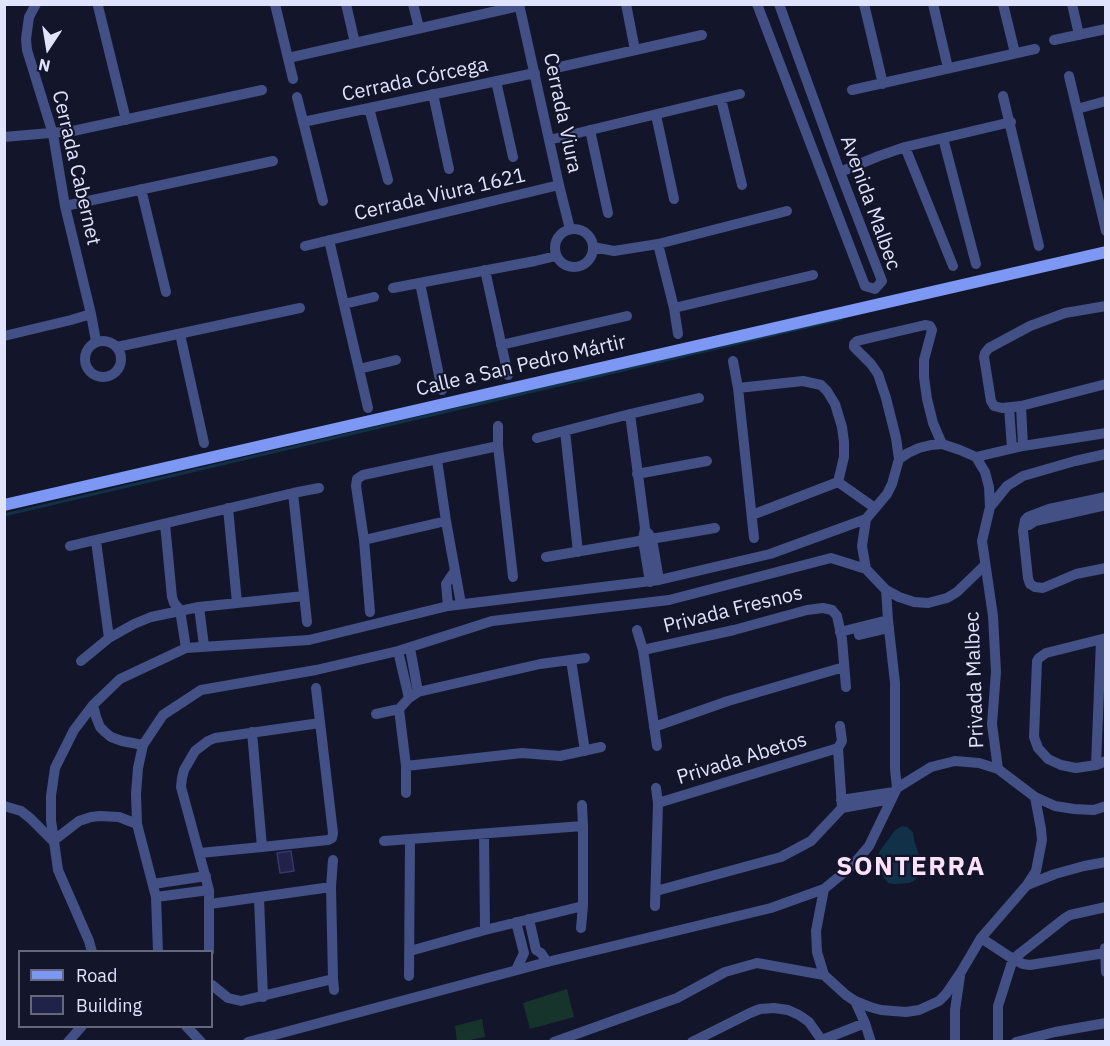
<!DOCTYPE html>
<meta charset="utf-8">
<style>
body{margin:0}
#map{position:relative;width:1110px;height:1046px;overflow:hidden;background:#13152a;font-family:"IBM Plex Sans",sans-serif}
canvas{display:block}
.frame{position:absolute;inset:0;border:6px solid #dfe3fd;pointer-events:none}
.legend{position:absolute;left:18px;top:950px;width:195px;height:78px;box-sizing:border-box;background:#13152a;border:2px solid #65677e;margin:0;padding:8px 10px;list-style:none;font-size:18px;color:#dfe3fd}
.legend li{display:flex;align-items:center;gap:12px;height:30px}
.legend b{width:30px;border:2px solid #65677e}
.north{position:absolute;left:18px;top:18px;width:60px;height:60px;-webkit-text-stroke:4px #13152a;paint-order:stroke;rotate:192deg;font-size:16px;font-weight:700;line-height:24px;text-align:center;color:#dfe3fd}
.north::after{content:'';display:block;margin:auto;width:21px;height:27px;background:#dfe3fd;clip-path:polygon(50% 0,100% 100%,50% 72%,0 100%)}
</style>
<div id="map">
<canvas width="1110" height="1046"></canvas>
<div class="frame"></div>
<ul class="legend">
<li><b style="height:8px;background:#7d97f5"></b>Road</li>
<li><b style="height:16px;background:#21224a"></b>Building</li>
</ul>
<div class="north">N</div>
</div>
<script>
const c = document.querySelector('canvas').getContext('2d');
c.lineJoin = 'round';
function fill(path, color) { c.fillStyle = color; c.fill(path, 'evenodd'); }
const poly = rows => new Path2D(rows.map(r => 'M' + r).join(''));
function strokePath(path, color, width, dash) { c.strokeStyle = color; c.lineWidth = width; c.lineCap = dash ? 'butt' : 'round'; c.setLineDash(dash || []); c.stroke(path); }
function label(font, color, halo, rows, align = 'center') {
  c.font = font + ' "IBM Plex Sans",sans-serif'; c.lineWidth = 4.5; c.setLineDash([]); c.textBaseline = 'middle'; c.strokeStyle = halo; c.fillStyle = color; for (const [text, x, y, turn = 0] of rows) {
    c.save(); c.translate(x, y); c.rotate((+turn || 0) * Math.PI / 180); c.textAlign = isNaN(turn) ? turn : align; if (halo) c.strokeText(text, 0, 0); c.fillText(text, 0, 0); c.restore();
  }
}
fill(poly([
 [567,989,574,1017,530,1029,523,1003],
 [482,1019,485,1037,465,1041,457,1041,455,1026]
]), '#17342c');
fill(poly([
 [902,826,907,827,913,832,914,840,923,868,916,879,910,883,894,884,888,883,884,878,878,866,877,858,880,851,895,830]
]), '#103147');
strokePath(poly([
 [4,515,841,319]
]), '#103147', 3);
const building = poly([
 [291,851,294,871,280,873,277,853,291,851]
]);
fill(building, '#21224a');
strokePath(building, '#353774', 1.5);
strokePath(poly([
 [36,4,29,17,26,39,27,50,53,134,65,206,91,314,96,341],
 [275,4,293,79],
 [346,4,355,43],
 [413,4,419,28],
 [519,4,559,185,570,229],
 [626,4,635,50],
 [757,4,865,286,875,289,882,281,840,172,779,4],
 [864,4,883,84],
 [933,4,948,68],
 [1003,4,1015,53],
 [1072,4,1079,35],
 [98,6,126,120],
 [1054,40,1106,29],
 [288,58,519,6],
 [560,67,702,35],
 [1069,76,1106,231],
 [496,81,513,157],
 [852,90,1035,49],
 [433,94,449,169],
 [1003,96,1039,246],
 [297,97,323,201],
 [721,99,742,185],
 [369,108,388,180],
 [1077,109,1106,101],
 [656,115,674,199],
 [303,122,535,73],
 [590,130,608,213],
 [4,137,73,131,262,90],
 [943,138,976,264],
 [549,140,740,94],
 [905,147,953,266],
 [840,172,879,156,905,147,1011,122],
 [141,189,166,292],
 [65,206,273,161],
 '555 248a19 19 0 1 1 38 0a19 19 0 1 1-38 0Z',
 [329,240,368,408],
 [658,244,674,308,678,334],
 [305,246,559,185],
 [593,247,614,251,658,244,787,211],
 [485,270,508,375],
 [420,283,442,390],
 [393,288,535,261,556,256],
 [344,304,374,297],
 [1106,306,1065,313,1030,326,989,348,985,353,984,357,991,401,994,406,1002,408,1021,406,1106,384],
 [674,308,813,275],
 [180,334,204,443],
 [4,336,71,320,91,314],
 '85 359a18 18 0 1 1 36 0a18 18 0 1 1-36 0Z',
 [501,345,627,316],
 [117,347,300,308],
 [733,361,738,388,754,538],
 [359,369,396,360],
 [738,388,803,381,821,385,827,391,835,404,842,427,844,442,844,457,838,482],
 [1021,406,1023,446],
 [1009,408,1012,448],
 [630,414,645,528,643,540,650,582],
 [498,426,498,446,513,577],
 [565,431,578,552],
 [537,438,630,414,699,398],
 [976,457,960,450,942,444,931,445,919,448,908,453,899,459,892,484,887,494,866,519,862,546,866,569,886,590,899,597,914,602,928,603,947,598,957,592,985,565],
 [976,457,985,472,989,487,990,507,982,541,993,616,996,672,992,724,998,769],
 [976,457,1023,446,1106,433],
 [899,459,896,438,886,398,878,374,871,364,854,347,854,344,857,341,925,325,930,326,932,330,924,360,924,377,927,399,933,423,942,444],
 [437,460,446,521,461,604],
 [637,474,707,461],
 [838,482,875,508],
 [293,493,307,622],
 [1106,497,1049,509,1028,517,1025,520,1023,531,1028,578,1030,584,1035,587,1043,588,1076,574,1106,568],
 [990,507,1007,486,1023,476,1075,461,1106,454],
 [228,508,237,603],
 [752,515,838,482],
 [165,524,172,597,174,603,180,610,186,648],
 [1029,525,1035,521,1106,505],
 [648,533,652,539,659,580],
 [364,540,446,521],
 [96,541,109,638],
 [70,546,293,493,319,488],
 [546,557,715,528],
 [886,590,888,620,895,683,895,769,897,788],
 [448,606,446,584,454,572],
 [199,607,204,646],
 [370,612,364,540,356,486,357,479,363,475,498,446],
 [637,630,643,650,657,746],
 [840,632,888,620],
 [859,635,889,628],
 [1106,638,1046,653,1039,658,1037,661,1034,737,1038,748,1048,759,1061,765,1076,768,1096,765,1106,761],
 [410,648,418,692],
 [643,650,734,630,807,610,823,608,832,610,837,616,842,639,846,687],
 [398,651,409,698],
 [571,660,585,751],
 [81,661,109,638,134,624,151,617,199,607,304,596],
 [93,705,96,717,100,727,105,732,111,737,122,741,143,745],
 [376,714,399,709],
 [840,726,842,741,838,748,842,808],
 [654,727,728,701,844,667],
 [252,732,262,847],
 [955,761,979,763,998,769,1035,797,1041,829,1042,840,1036,871,1027,885,981,938,961,972,946,994,939,1001,919,1010,906,1012,881,1010,870,1007,855,1001,846,995,824,975,817,952,816,931,824,889,853,865,869,846,897,788,931,767,955,761],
 [1096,765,1101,640],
 [406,766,522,753,560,756,601,747],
 [406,793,406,766,399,709,409,698,418,692,540,664,585,658],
 [1035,797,1055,806,1074,809,1094,810,1106,806],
 [841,800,894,792],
 [658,803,838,748],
 [4,806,21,811,30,818,53,841,79,821,91,817,100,816,119,817,137,824],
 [484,834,485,930],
 [384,841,583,826],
 [200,853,262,847,328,840,332,838,333,833,316,688],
 [333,860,331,887,333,979,334,990],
 [153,884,206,876],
 [1027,885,1055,874,1084,866,1106,862],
 [656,891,781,857,811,841,842,808,891,799],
 [156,897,209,890],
 [259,898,263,997],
 [210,904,331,887],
 [655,906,658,803,656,788],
 [529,919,536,950,541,953,547,962],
 [516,922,524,953,516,970],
 [581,928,583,906,583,826,582,805],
 [981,938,1013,959,1023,964,1030,965,1105,953],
 [1105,948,1106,972],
 [410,951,485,930,583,906],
 [92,952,89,941,58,870,51,820,51,796,55,768,74,730,93,705,120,679,186,648,309,640,448,606,659,580,770,554,866,519],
 [158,952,156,897,137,824,136,794,138,768,143,745,163,715,201,690,316,670,398,651,492,621,669,600,831,558,866,569],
 [209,952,209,890,181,787,182,778,184,770,195,751,208,741,215,738,320,723],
 [409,976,410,839],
 [212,985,228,998,241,1001,333,979],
 [855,1001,865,1023,871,1042],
 [186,1026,201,1042],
 [822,1040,865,1023],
 [68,1042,82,1026],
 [248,1042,547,962,771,908,824,889],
 [554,1042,677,998,725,972,757,963,824,975],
 [692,1042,750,1013,760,1009,774,1008,788,1010,799,1015,809,1022,823,1042],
 [955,1042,955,1010,960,976],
 [998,1042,998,1006,1013,959,1065,918,1070,915,1106,907],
 [1016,1042,1055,1032,1106,1023]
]), '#425086', 10);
strokePath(poly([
 [4,505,1106,252]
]), '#7d97f5', 12);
label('20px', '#dfe3fd', '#13152a', [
 ["Cerrada Córcega",415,80,-12],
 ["Cerrada Viura",562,113,78],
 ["Cerrada Cabernet",76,168,77],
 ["Cerrada Viura 1621",440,195,-13],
 ["Avenida Malbec",870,203,70],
 ["Calle a San Pedro Mártir",521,366,-13],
 ["Privada Fresnos",733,610,-14],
 ["Privada Malbec",975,680,-92],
 ["Privada Abetos",742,759,-17]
]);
c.letterSpacing = '1.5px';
label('bold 26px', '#fde1f9', '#13152a', [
 ["SONTERRA",911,867]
]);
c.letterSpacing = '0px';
</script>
